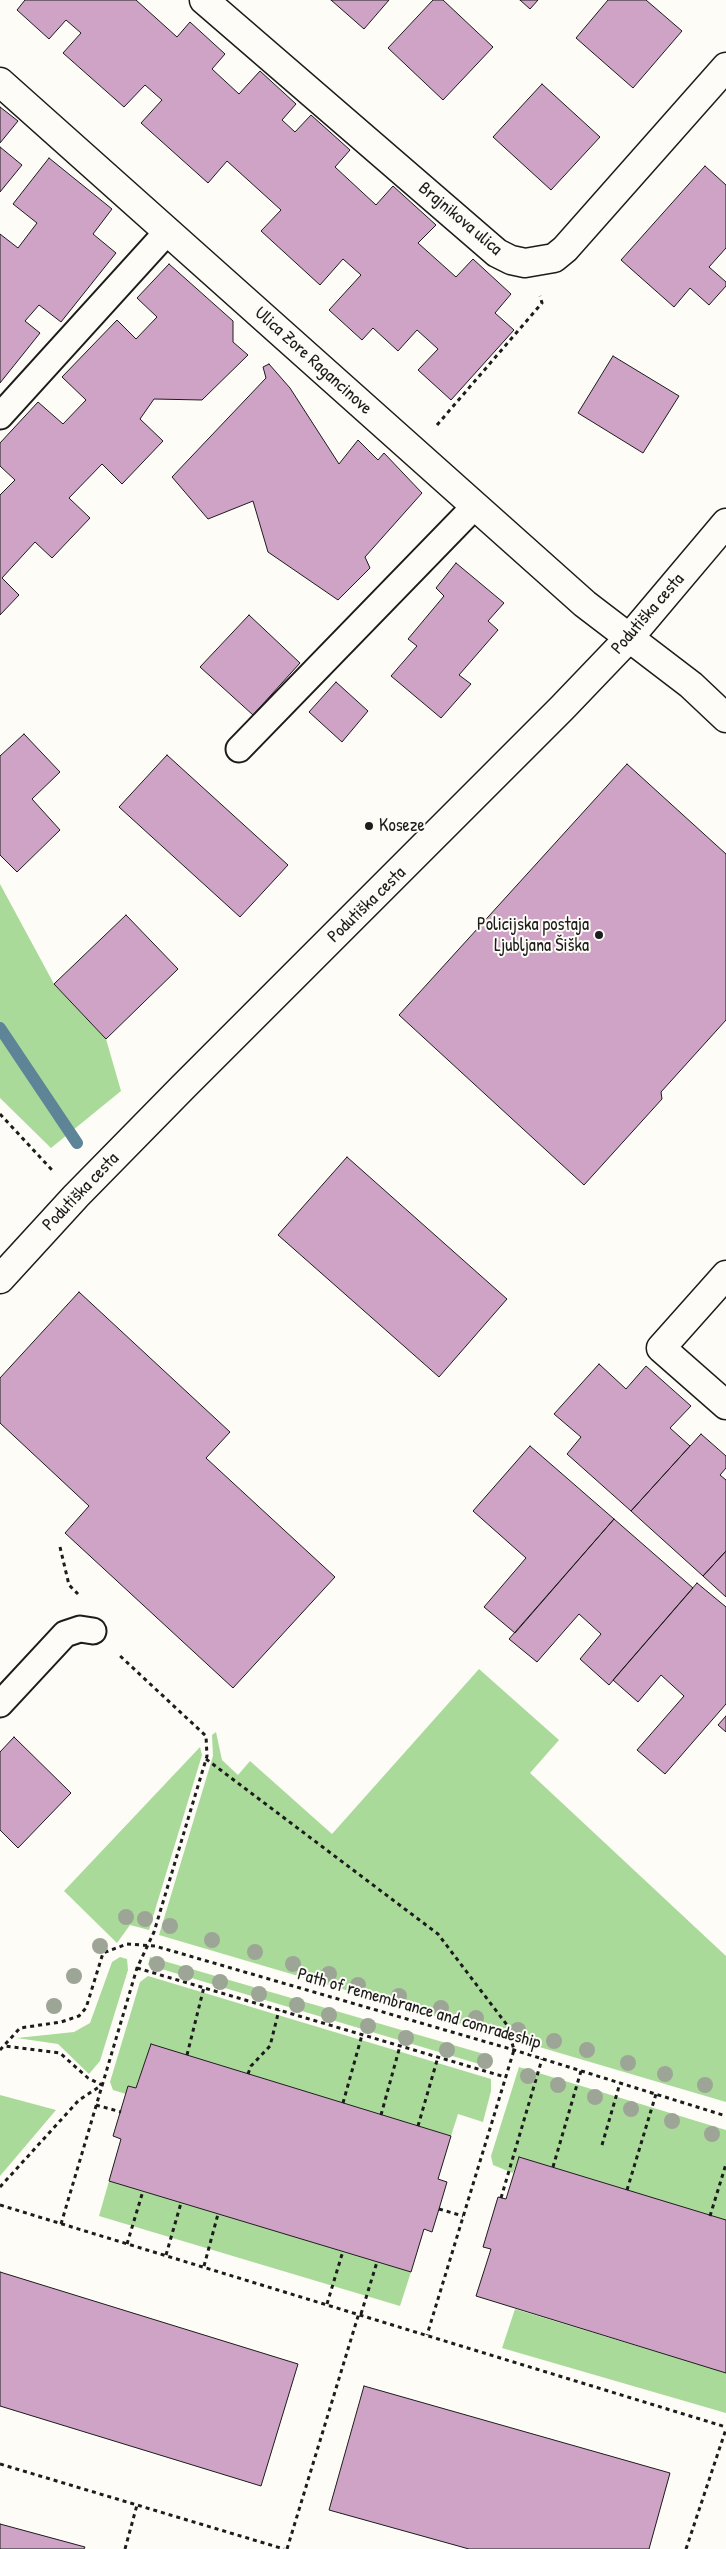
<!DOCTYPE html>
<meta charset="utf-8">
<style>
body{margin:0}
canvas{display:block;background:#fdfcf7}
</style>
<canvas width="726" height="2549"></canvas>
<script>
const c = document.querySelector('canvas').getContext('2d');
c.lineJoin = 'round';
function fill(path, color) { c.fillStyle = color; c.fill(path, 'evenodd'); }
const poly = rows => new Path2D(rows.map(r => 'M' + r).join(''));
function strokePath(path, color, width, dash) { c.strokeStyle = color; c.lineWidth = width; c.lineCap = dash ? 'butt' : 'round'; c.setLineDash(dash || []); c.stroke(path); }
function label(font, color, halo, rows, align = 'center') {
  c.font = font + ' "Patrick Hand",sans-serif'; c.lineWidth = 4; c.setLineDash([]); c.textBaseline = 'middle'; c.strokeStyle = halo; c.fillStyle = color; for (const [text, x, y, turn = 0] of rows) {
    c.save(); c.translate(x, y); c.rotate((+turn || 0) * Math.PI / 180); c.textAlign = isNaN(turn) ? turn : align; if (halo) c.strokeText(text, 0, 0); c.fillText(text, 0, 0); c.restore();
  }
}
fill(poly([
 [0,884,54,984,106,1039,121,1091,51,1148,0,1098],
 [479,1669,559,1740,530,1773,726,1956,726,2102,159,1935,213,1756,212,1735,216,1732,222,1760,238,1775,250,1761,332,1834],
 [200,1747,202,1755,149,1930,130,1925,117,1943,64,1891],
 [120,1957,127,1959,128,1970,100,2061,89,2074,58,2044,17,2038,74,2032,90,2023,112,1962],
 [150,1957,491,2056,489,2067,148,1965],
 [148,1976,491,2079,491,2091,483,2122,458,2114,451,2136,151,2044,136,2088,128,2086,126,2094,113,2090,110,2082,140,1982],
 [519,2067,726,2130,726,2220,519,2157,513,2173,493,2165,491,2156],
 [0,2095,56,2110,0,2176],
 [109,2181,411,2272,400,2306,99,2216],
 [515,2309,726,2373,726,2413,502,2348]
]), '#aada9a');
strokePath(poly([
 [0,1028,77,1143]
]), '#5d8597', 12);
const building = poly([
 [25,0,136,0,177,37,190,22,225,54,212,69,239,94,260,71,296,104,282,120,295,132,311,115,350,150,335,167,376,205,393,186,436,225,418,243,456,277,473,259,511,294,495,313,514,330,451,400,418,370,438,349,417,330,398,351,373,328,362,340,329,310,361,275,343,259,320,285,261,231,281,210,227,161,208,183,141,123,162,100,145,85,124,107,63,53,81,33,66,20,49,39,17,10,25,0],
 [331,0,389,0,364,29,331,0],
 [433,0,443,0,493,47,443,100,388,48,433,0],
 [520,0,538,0,530,9,520,0],
 [608,0,646,0,682,31,633,88,576,38,608,0],
 [542,84,600,137,551,190,493,137,542,84],
 [0,107,18,121,0,143,0,107],
 [0,147,22,165,0,192,0,147],
 [49,158,112,209,93,234,116,253,61,322,39,305,25,321,40,333,0,383,0,234,18,248,37,223,13,204,49,158],
 [705,166,726,185,726,248,709,267,726,282,726,286,709,305,690,288,674,307,621,260,705,166],
 [169,264,233,321,233,342,248,355,202,400,154,399,140,419,163,441,122,484,102,464,69,498,90,518,52,558,35,542,2,578,19,595,0,615,0,495,15,480,0,466,0,443,38,402,63,424,86,400,62,377,117,320,136,339,157,317,137,298,169,264],
 [613,356,679,396,643,453,578,413,613,356],
 [269,364,290,388,339,464,358,440,378,460,384,453,422,493,365,557,370,568,338,600,268,552,253,501,208,519,172,477,266,378,263,367,269,364],
 [456,563,504,603,488,621,498,630,459,675,471,684,441,718,391,676,417,646,408,639,444,596,436,588,456,563],
 [249,615,300,663,253,715,200,667,249,615],
 [336,682,368,711,342,742,309,712,336,682],
 [24,734,60,772,32,799,60,830,17,872,0,855,0,756,24,734],
 [167,755,288,865,240,917,119,807,167,755],
 [627,764,726,854,726,1020,661,1092,662,1099,584,1185,399,1015,627,764],
 [126,915,178,969,106,1039,54,984,126,915],
 [347,1157,507,1299,439,1377,278,1235,347,1157],
 [79,1292,230,1432,206,1458,335,1577,233,1688,65,1533,89,1506,0,1423,0,1378,79,1292],
 [599,1364,626,1389,646,1366,691,1406,670,1428,690,1446,631,1511,567,1454,581,1437,554,1414,599,1364],
 [701,1434,726,1456,726,1468,720,1475,726,1480,726,1551,703,1576,631,1511,701,1434],
 [530,1446,614,1519,515,1633,484,1607,526,1558,473,1511,530,1446],
 [614,1519,693,1588,609,1685,580,1659,601,1634,579,1614,537,1662,509,1639,614,1519],
 [726,1551,726,1597,703,1576,726,1551],
 [697,1583,726,1607,726,1704,665,1774,637,1750,684,1696,661,1675,638,1702,613,1680,697,1583],
 [726,1716,726,1732,718,1725,726,1716],
 [14,1737,71,1793,18,1848,0,1830,0,1752,14,1737],
 [151,2044,451,2136,438,2179,447,2182,439,2209,432,2232,424,2229,411,2272,109,2181,121,2139,113,2136,128,2086,136,2088,151,2044],
 [519,2157,726,2220,726,2373,476,2296,491,2249,483,2247,498,2197,506,2199,519,2157],
 [0,2272,298,2364,261,2486,0,2406,0,2272],
 [364,2386,670,2473,649,2549,469,2549,329,2510,364,2386],
 [0,2524,85,2547,84,2549,0,2549,0,2524]
]);
fill(building, '#cfa3c5');
strokePath(building, '#1c1c1c', 1);
const lane = poly([
 [0,416,168,231],
 [239,749,475,506],
 [0,1704,65,1634,80,1629,93,1631]
]);
const street = poly([
 [204,0,497,253,511,260,525,263,554,258,565,249,726,67],
 [0,82,585,604,691,685,726,718],
 [726,1275,661,1348,726,1405]
]);
const secondary = poly([
 [0,1279,76,1196,183,1087,562,708,629,638,726,523]
]);
strokePath(lane, '#1c1c1c', 29);
strokePath(street, '#1c1c1c', 31);
strokePath(secondary, '#1c1c1c', 31);
strokePath(poly([
 [437,425,542,303,540,296],
 [0,1114,52,1170],
 [60,1547,69,1585,78,1594],
 [206,1759,438,1934,507,2025,514,2050,427,2335],
 [137,1968,505,2077],
 [0,2050,20,2028,61,2022,79,2016,86,2008,103,1953,127,1944,155,1946,514,2050,726,2116],
 [187,2055,204,1987],
 [248,2074,251,2066,270,2046,279,2010],
 [343,2103,362,2035],
 [96,2105,121,2112],
 [381,2115,400,2046],
 [418,2126,438,2057],
 [602,2145,620,2083],
 [553,2167,581,2071],
 [0,2187,79,2100,102,2085,88,2078,60,2053,5,2046],
 [627,2190,656,2094],
 [501,2198,542,2059],
 [0,2205,726,2427],
 [439,2209,463,2216],
 [710,2216,726,2164],
 [61,2224,137,1968,154,1932,207,1756,206,1736,118,1654],
 [127,2244,143,2191],
 [166,2255,181,2203],
 [204,2266,218,2214],
 [327,2304,343,2251],
 [361,2314,377,2262],
 [0,2464,284,2549],
 [125,2549,137,2505],
 [287,2549,359,2313],
 [686,2549,726,2429]
]), '#1c1c1c', 3, [4, 4]);
strokePath(lane, '#fdfcf7', 25);
strokePath(street, '#fdfcf7', 28);
strokePath(secondary, '#fdfcf7', 28);
c.fillStyle = '#9da597';
for (const [x, y] of [
 [126,1917],
 [145,1919],
 [170,1926],
 [212,1940],
 [100,1946],
 [255,1952],
 [157,1964],
 [293,1964],
 [186,1973],
 [329,1974],
 [74,1976],
 [220,1982],
 [358,1985],
 [259,1994],
 [399,1996],
 [297,2005],
 [54,2006],
 [441,2008],
 [329,2015],
 [476,2018],
 [368,2026],
 [518,2030],
 [406,2038],
 [554,2041],
 [447,2050],
 [587,2050],
 [485,2061],
 [628,2063],
 [665,2074],
 [528,2076],
 [558,2085],
 [705,2085],
 [595,2097],
 [631,2109],
 [672,2121],
 [712,2134]
]) { c.beginPath(); c.arc(x, y, 8, 0, 2 * Math.PI); c.fill(); }
for (const [x, y, r, color] of [
 [369,826,5,"#1c1c1c"],
 [599,935,5,"#1c1c1c"]
]) { const dot = new Path2D(); dot.arc(x, y, r, 0, 2 * Math.PI); c.fillStyle = color; c.fill(dot); strokePath(dot, '#fdfcf7', 2); }
label('18px', '#1c1c1c', '#fdfcf7', [
 ["Brajnikova ulica",460,219,40],
 ["Ulica Zore Ragancinove",313,361,42],
 ["Podutiška cesta",648,614,-49],
 ["Podutiška cesta",367,905,-44],
 ["Podutiška cesta",81,1192,-46],
 ["Path of remembrance and comradeship",419,2009,16]
]);
label('18px', '#1c1c1c', '#fdfcf7', [
 ["Koseze",379,826],
 ["Policijska postaja",589,925,"right"],
 ["Ljubljana Šiška",589,946,"right"]
], 'left');
</script>
